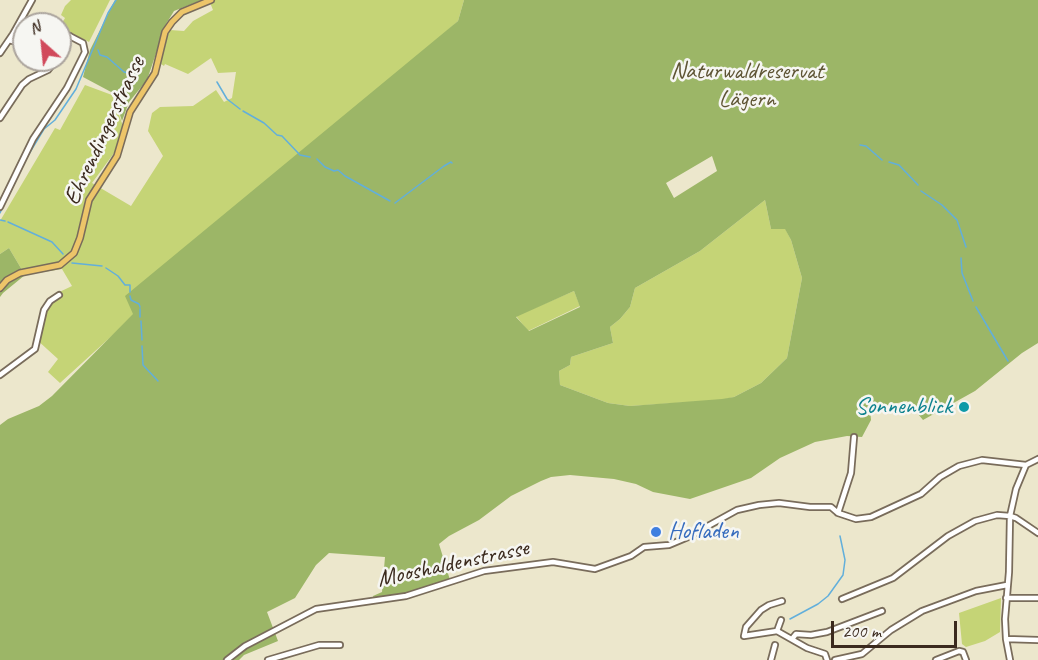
<!DOCTYPE html>
<meta charset="utf-8">
<style>
body{margin:0}
#map{position:relative;width:1038px;height:660px;overflow:hidden;background:#ece7cc;font-family:Caveat,sans-serif}
canvas{display:block}
.north{position:absolute;left:12px;top:12px;width:60px;height:60px;box-sizing:border-box;background:#f6f6f2;border:2px solid #aba49d;border-radius:50%;rotate:333deg;font-size:16px;font-weight:700;line-height:24px;text-align:center;color:#3b2a1e}
.north::after{content:'';display:block;margin:auto;width:21px;height:27px;background:#d1495b;clip-path:polygon(50% 0,100% 100%,50% 72%,0 100%)}
.scale{position:absolute;left:831px;top:621px;width:126px;height:27px;box-sizing:border-box;border:3px solid #3b2a1e;border-top:0;padding-left:8px;font-size:18px;line-height:21px;white-space:nowrap;color:#3b2a1e;-webkit-text-stroke:4px #f6f6f2;paint-order:stroke}
</style>
<div id="map">
<canvas width="1038" height="660"></canvas>
<div class="north">N</div>
<div class="scale">200 m</div>
</div>
<script>
const c = document.querySelector('canvas').getContext('2d');
c.lineJoin = 'round';
function fill(path, color) { c.fillStyle = color; c.fill(path, 'evenodd'); }
const poly = rows => new Path2D(rows.map(r => 'M' + r).join(''));
function strokePath(path, color, width, dash) { c.strokeStyle = color; c.lineWidth = width; c.lineCap = dash ? 'butt' : 'round'; c.setLineDash(dash || []); c.stroke(path); }
function label(font, color, halo, rows, align = 'center') {
  c.font = font + ' Caveat,sans-serif'; c.lineWidth = 5; c.setLineDash([]); c.textBaseline = 'middle'; c.strokeStyle = halo; c.fillStyle = color; for (const [text, x, y, turn = 0] of rows) {
    c.save(); c.translate(x, y); c.rotate((+turn || 0) * Math.PI / 180); c.textAlign = isNaN(turn) ? turn : align; if (halo) c.strokeText(text, 0, 0); c.fillText(text, 0, 0); c.restore();
  }
}
fill(poly([
 [71,0,110,0,89,42,60,27,65,18,61,15,65,6],
 [209,0,464,0,458,21,60,383,48,372,58,359,36,339,41,309,51,296,72,286,62,269,25,275,9,248,0,254,0,221,55,128,60,130,85,85,112,95,123,126,117,149,92,183,131,206,163,156,148,131,152,113,160,107,193,106,216,90,224,102,232,98,236,72,218,73,211,58,188,74,165,64,164,66,161,64,164,44,170,30,184,31,193,21,213,10],
 [765,200,771,229,785,228,791,240,802,278,787,358,761,383,734,397,722,400,630,406,608,403,560,385,559,371,570,365,571,357,613,343,610,327,620,319,630,307,635,288,700,251],
 [574,291,580,306,528,331,516,316],
 [1001,598,1000,632,985,641,966,647,962,644,959,613]
]), '#c5d476');
fill(poly([
 [115,0,202,0,174,11,166,24,147,80,129,102,122,121,113,93,83,77,90,50],
 [464,0,1038,0,1038,343,1022,353,975,391,923,420,907,401,870,409,871,420,862,437,847,436,815,442,780,458,751,478,690,499,653,492,636,484,614,479,570,475,551,477,541,481,511,496,479,520,449,536,439,544,450,580,420,592,374,600,373,596,382,592,385,557,329,553,316,565,295,598,267,612,278,641,244,655,239,660,0,660,0,425,8,419,39,406,52,396,133,314,125,296,458,21],
 [712,156,717,171,674,198,666,183],
 [765,200,771,229,785,229,791,240,802,278,787,358,761,383,734,397,722,399,630,406,608,403,560,385,559,371,570,365,571,357,613,343,610,327,620,319,630,307,635,288,700,251],
 [574,291,580,307,529,331,516,317],
 [9,248,25,275,3,293,0,297,0,254]
]), '#9cb667');
strokePath(poly([
 [98,50,100,55,107,57,124,72,136,75],
 [217,82,227,99,240,109],
 [243,111,264,123,277,135,282,136,300,155,310,157],
 [860,145,866,146,882,160],
 [317,159,325,167,334,171,338,170,345,176,390,201],
 [24,162,44,129,55,120,76,89,108,13,116,0],
 [889,162,899,165,918,185],
 [921,191,942,205,957,220,966,247],
 [395,203,444,166,451,162,452,163],
 [0,213,10,191],
 [0,220,5,221],
 [8,222,52,242,63,254],
 [961,258,962,273,973,301],
 [72,263,102,266],
 [106,268,118,276,125,285,130,285,130,292],
 [130,296,131,300,139,304,140,307],
 [976,307,1008,361],
 [140,309,140,317],
 [141,321,142,340],
 [142,346,143,365,158,381],
 [790,619,818,604,828,596,843,575,845,560,840,536]
]), '#62afdb', 1.5);
const minor = poly([
 [9,40,16,42,24,39],
 [0,53,13,34,32,0],
 [60,54,70,36],
 [0,118,22,85,29,79,48,70,56,60],
 [0,207,33,139,67,88,85,52,83,43,60,31],
 [0,375,35,349,44,310,50,301,59,295],
 [838,513,851,473,854,437],
 [1006,598,1038,598],
 [842,599,893,578,948,536,975,521,997,515,1010,516,1016,518,1038,533],
 [782,601,769,605,761,610,746,627,744,636,777,631,807,648,825,654,827,660],
 [777,631,781,620],
 [792,639,796,634,811,635,827,632,882,611],
 [1006,639,1038,640],
 [227,660,245,646,316,609,406,596,484,571,553,562,595,569,631,556,644,547,669,545,688,537,737,510,759,505,779,503,810,507,831,507,838,513,856,519,871,517,921,494,940,477,959,466,982,460,1026,465],
 [268,660,319,645,340,645],
 [771,660,775,645],
 [835,660,862,654,891,630,922,611,976,591,1007,585],
 [936,660,959,651,963,652,966,660],
 [1010,660,1006,639,1005,619,1009,572,1010,516,1016,489,1026,465,1038,459]
]);
const major = poly([
 [0,288,7,280,20,273,60,265,74,253,80,238,89,200,117,156,130,112,155,73,165,32,172,22,182,12,211,0]
]);
strokePath(minor, '#796c5b', 8);
strokePath(major, '#796c5b', 8);
strokePath(minor, '#fff', 4.5);
strokePath(major, '#edc569', 5);
for (const [x, y, r, color] of [
 [964,407,6,"#0f9aa8"],
 [656,532,6,"#3f7fe0"]
]) { const dot = new Path2D(); dot.arc(x, y, r, 0, 2 * Math.PI); c.fillStyle = color; c.fill(dot); strokePath(dot, '#f6f6f2', 2); }
label('24px', '#5e5434', '#f6f6f2', [
 ["Naturwaldreservat",747,72],
 ["Lägern",747,100]
]);
label('24px', '#3b2a1e', '#f6f6f2', [
 ["Ehrendingerstrasse",105,131,-65],
 ["Mooshaldenstrasse",453,564,-12]
]);
label('24px', '#0d838f', '#f6f6f2', [
 ["Sonnenblick",952,407]
], 'right');
label('24px', '#366cbe', '#f6f6f2', [
 ["Hofladen",668,532]
], 'left');
</script>
